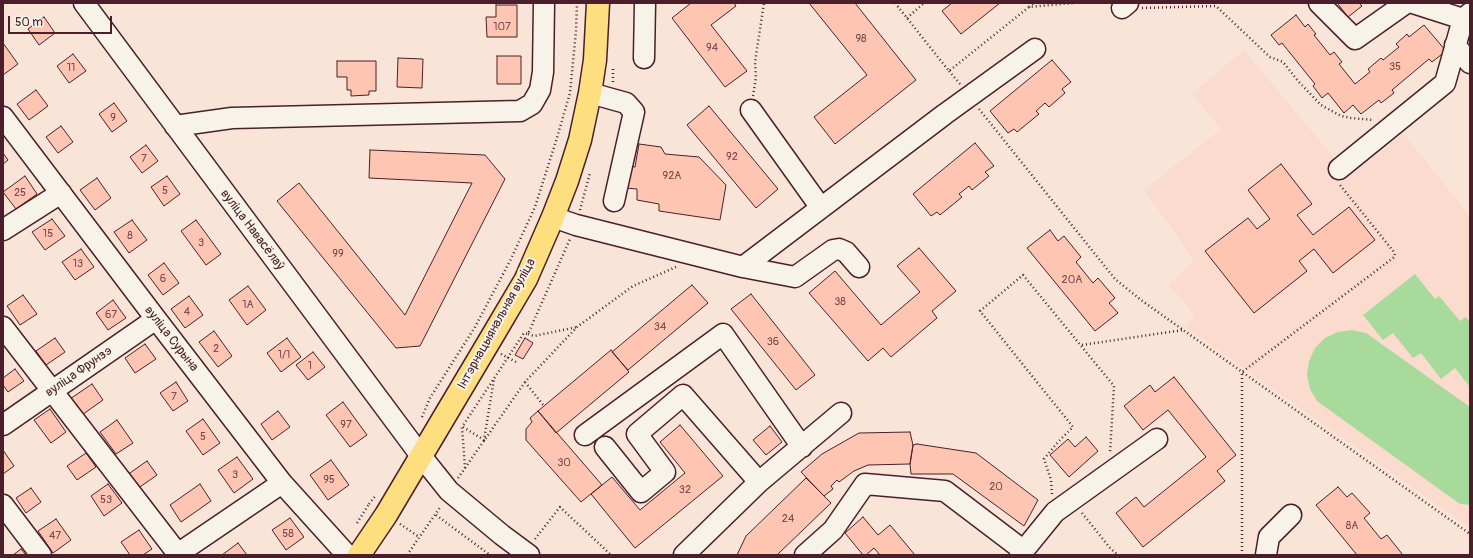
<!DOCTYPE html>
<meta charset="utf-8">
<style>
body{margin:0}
#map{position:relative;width:1473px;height:558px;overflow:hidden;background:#f9e5d8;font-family:Pangolin,sans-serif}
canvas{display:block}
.frame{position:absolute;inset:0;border:4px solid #4a1f2b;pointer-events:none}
.scale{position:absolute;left:8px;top:16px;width:104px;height:18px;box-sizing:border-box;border:2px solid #4a1f2b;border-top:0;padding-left:5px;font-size:12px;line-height:14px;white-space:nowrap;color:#4a1f2b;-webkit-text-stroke:3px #f7f3e8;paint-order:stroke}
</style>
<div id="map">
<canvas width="1473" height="558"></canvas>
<div class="frame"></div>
<div class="scale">50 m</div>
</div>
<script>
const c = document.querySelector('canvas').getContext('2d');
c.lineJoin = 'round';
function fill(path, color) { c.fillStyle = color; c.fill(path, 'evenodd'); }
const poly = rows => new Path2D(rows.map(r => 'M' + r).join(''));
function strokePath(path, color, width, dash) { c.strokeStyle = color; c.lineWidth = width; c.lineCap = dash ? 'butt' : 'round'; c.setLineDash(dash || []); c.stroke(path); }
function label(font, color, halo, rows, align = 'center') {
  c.font = font + ' Pangolin,sans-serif'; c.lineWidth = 4; c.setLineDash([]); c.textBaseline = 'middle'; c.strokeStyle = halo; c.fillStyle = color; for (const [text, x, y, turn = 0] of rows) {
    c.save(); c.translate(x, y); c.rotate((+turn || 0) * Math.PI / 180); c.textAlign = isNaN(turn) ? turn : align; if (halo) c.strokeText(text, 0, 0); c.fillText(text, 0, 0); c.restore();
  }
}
fill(poly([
 [1244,50,1349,176,1403,133,1470,216,1470,528,1184,326,1195,315,1168,285,1194,260,1144,190,1221,129,1192,94]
]), '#fadbcd');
fill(poly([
 [1415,274,1435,299,1439,296,1460,321,1466,317,1470,322,1470,387,1455,368,1441,379,1421,353,1413,358,1393,333,1383,340,1363,315],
 [1352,330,1366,333,1470,407,1470,505,1460,504,1317,401,1310,389,1307,375,1309,361,1315,348,1325,338,1338,332]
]), '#a8da9b');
const building = poly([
 [691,3,734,3,736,6,711,25,747,71,725,87,672,18,691,3],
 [809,3,855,3,916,80,835,144,814,117,867,75,809,3],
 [952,3,1000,3,961,34,942,11,952,3],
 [1339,3,1359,3,1362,6,1348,17,1338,4,1339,3],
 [496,5,517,5,517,37,487,37,486,17,496,17,496,5],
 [1296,15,1305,27,1308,24,1316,34,1314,35,1330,55,1334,52,1342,62,1339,64,1355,84,1370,72,1368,69,1381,58,1383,60,1399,47,1396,44,1407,34,1409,37,1424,25,1446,51,1432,62,1429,59,1392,90,1394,93,1381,103,1379,100,1361,114,1353,105,1344,113,1328,93,1322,98,1313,86,1315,84,1282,43,1279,45,1271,35,1296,15],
 [44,17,55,33,39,45,28,29,44,17],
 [3,43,18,64,3,75,3,43],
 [73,54,86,71,69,83,57,66,73,54],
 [497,56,521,56,521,84,497,84,497,56],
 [398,58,423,59,422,88,397,87,398,58],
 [1052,60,1071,82,1062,89,1065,93,1049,107,1045,103,1036,111,1039,114,1017,132,1014,129,1008,133,990,111,1052,60],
 [337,61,376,61,376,91,369,91,369,95,351,96,351,90,347,90,347,77,337,77,337,61],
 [36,90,48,106,29,120,17,104,36,90],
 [114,103,127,121,112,132,99,114,114,103],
 [709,106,778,189,756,208,687,125,709,106],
 [61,126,73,142,58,153,46,137,61,126],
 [975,143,994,166,985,172,989,176,972,190,969,186,959,194,962,197,940,215,937,212,931,216,913,194,975,143],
 [639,144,661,147,665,154,699,157,726,185,720,220,659,211,659,204,637,200,637,189,626,188,629,166,635,167,639,144],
 [146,145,158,161,142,173,130,157,146,145],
 [370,150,485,155,505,179,420,346,396,348,277,201,299,183,405,315,472,183,369,178,370,150],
 [3,153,8,160,3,164,3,153],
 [1281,164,1312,204,1297,215,1313,235,1349,207,1375,240,1333,273,1314,249,1299,261,1307,271,1254,313,1205,251,1248,218,1257,229,1270,219,1248,190,1281,164],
 [25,176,37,194,16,209,3,192,25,176],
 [167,176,180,194,164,206,151,187,167,176],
 [97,178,111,198,95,210,80,190,97,178],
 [52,219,65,236,45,250,32,232,52,219],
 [132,220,147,240,129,253,114,232,132,220],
 [196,220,221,254,206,265,181,231,196,220],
 [1050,230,1058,241,1064,236,1081,257,1076,262,1093,283,1098,278,1115,298,1109,303,1118,313,1095,331,1027,248,1050,230],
 [919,248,956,291,932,311,937,318,891,357,883,348,868,361,809,293,835,271,881,325,920,292,897,266,919,248],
 [81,249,94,267,75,280,62,262,81,249],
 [164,263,179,283,163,295,148,275,164,263],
 [692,285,708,303,628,370,612,352,692,285],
 [248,286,266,310,247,325,229,300,248,286],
 [751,294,815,375,796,390,731,309,751,294],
 [23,295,37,314,20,325,7,306,23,295],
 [189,296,203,315,185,328,171,309,189,296],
 [113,300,126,318,108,330,96,313,113,300],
 [214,331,232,356,218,367,199,342,214,331],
 [55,338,65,352,46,365,36,351,55,338],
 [287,338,301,357,281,372,267,353,287,338],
 [525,338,533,343,523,359,515,355,525,338],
 [145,344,156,359,135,373,125,358,145,344],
 [611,350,629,372,556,433,538,411,611,350],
 [313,352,325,367,308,380,296,365,313,352],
 [15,369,24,381,8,392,3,385,3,378,15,369],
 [1174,377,1236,455,1217,471,1225,481,1143,547,1116,513,1136,497,1144,507,1206,457,1168,410,1143,430,1124,406,1150,385,1155,392,1174,377],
 [176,382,188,401,173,411,160,393,176,382],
 [92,384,103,400,79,417,67,401,92,384],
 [343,402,367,435,350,447,326,415,343,402],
 [50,409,66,432,51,443,34,420,50,409],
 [278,411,290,427,272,440,261,424,278,411],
 [538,411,602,485,581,502,526,440,526,429,532,422,530,418,538,411],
 [203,419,220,443,203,455,186,431,203,419],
 [117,420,133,443,116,454,100,432,117,420],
 [680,425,723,476,635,548,591,494,612,477,640,510,685,473,660,442,680,425],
 [770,426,782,442,766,455,753,440,770,426],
 [910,432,913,445,910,464,868,465,854,471,839,482,837,480,831,486,833,489,824,496,801,472,822,454,859,433,910,432],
 [1086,437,1098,451,1069,477,1050,455,1068,439,1075,447,1086,437],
 [917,444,976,453,1038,500,1024,526,953,474,911,474,910,464,913,445,917,444],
 [3,450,14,466,3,474,3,450],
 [86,453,96,467,77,480,67,466,86,453],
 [237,457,253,479,234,493,218,470,237,457],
 [331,460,349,485,328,500,310,475,331,460],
 [147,461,157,475,137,489,127,475,147,461],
 [806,478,831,503,777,555,737,555,746,536,806,478],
 [108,484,122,503,104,516,91,496,108,484],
 [200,484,211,501,181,522,170,505,200,484],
 [1338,487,1347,497,1352,493,1370,513,1364,518,1381,539,1387,535,1403,555,1357,555,1316,505,1338,487],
 [31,488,41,502,26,513,16,498,31,488],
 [863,517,878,535,890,525,915,555,880,555,874,548,866,555,863,555,845,533,863,517],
 [290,518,304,537,286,550,272,530,290,518],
 [56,519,71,540,53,553,38,531,56,519],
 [139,530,152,549,143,555,130,555,121,542,139,530],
 [238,543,247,555,222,555,238,543],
 [21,549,26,555,13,555,21,549]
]);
fill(building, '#fdc5b2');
strokePath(building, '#4a1f2b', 1);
const minor = poly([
 [84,3,421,456,449,491,502,535,529,555],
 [1319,3,1355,39,1406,3],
 [1413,3,1463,19],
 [1122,8,1128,3],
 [1455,45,1470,63],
 [644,58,645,3],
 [590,93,626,103,634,112,614,201],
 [751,110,821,208],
 [3,117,156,319,282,483,347,555],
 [175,126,232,118,520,111,532,104,540,90,543,72,544,3],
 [1339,169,1445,83,1463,19,1470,13],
 [553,217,576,225,743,267,945,114,1035,49],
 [3,230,61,193],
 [743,267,795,277,833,250,839,249,846,252,859,267],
 [3,327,178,554],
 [3,425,156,319],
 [585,435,723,334,802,447],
 [605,447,641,492,665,472,637,434,683,395,759,482],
 [3,505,41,555],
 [176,555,282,483],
 [684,555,759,482,841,413],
 [805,555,833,530,865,484,945,491,1024,551],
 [1020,555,1055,512,1157,439],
 [1266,555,1269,537,1291,515]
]);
const major = poly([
 [359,555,386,515,493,335,526,279,553,217,567,181,580,140,590,93,595,60,598,3]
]);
strokePath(minor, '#4a1f2b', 23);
strokePath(major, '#4a1f2b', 25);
strokePath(poly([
 [895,3,949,71,1029,7,1073,3],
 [1029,7,1034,3],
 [1142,8,1216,6,1270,57,1283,62,1298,81,1321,105,1341,116,1351,118,1374,120],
 [907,18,924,3],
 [949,71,960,84],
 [613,82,613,67],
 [753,96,756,77,755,62,764,3],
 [979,109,1115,279,1141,300,1470,534],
 [580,210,590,173],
 [528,334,534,336,577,327],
 [1082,345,1183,330],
 [501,354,516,362],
 [525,382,544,406],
 [422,417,430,398,475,327,511,259,535,207,556,141,570,93,576,31,577,3],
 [463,427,484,440,494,379],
 [465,468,525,382,577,327,633,286,676,267],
 [458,478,465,468,462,427,524,333,528,334,570,239],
 [1052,494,1051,480,1044,459,1058,442,1073,427,980,311,1023,275,1114,386,1110,453],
 [369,504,376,495],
 [1082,513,1110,548,1118,555],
 [436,515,490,555],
 [357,523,369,504,370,505],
 [400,524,419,537],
 [535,539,560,507,611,555],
 [407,555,441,506],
 [1242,555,1242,372,1393,258,1395,256,1394,252,1340,185]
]), '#4a1f2b', 2.5, [1, 3]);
strokePath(minor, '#f7f3e8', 20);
strokePath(major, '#fedf80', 22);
label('11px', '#77484d', null, [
 ["107",502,27],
 ["98",861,39],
 ["94",712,48],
 ["35",1395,67],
 ["11",71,68],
 ["9",113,118],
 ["92",732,157],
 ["7",144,159],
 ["92А",672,176],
 ["5",165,191],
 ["25",20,193],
 ["15",48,234],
 ["8",130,236],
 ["3",201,243],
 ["99",338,254],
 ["13",78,264],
 ["6",163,279],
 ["20А",1072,280],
 ["38",840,302],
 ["1А",248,305],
 ["4",187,312],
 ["67",111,315],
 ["34",660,327],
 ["36",773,342],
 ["2",216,349],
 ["1/1",284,355],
 ["1",310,366],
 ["7",174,397],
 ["97",346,425],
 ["5",203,437],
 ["30",564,463],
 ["3",235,475],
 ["95",329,480],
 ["20",996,487],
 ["32",685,490],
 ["53",106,500],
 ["24",788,519],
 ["8А",1352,526],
 ["58",288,534],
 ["47",55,536]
]);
label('13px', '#4a1f2b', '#f7f3e8', [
 ["вуліца Навасёлаў",252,230,53],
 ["Інтэрнацыянальная вуліца",497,324,-61],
 ["вуліца Сурына",171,339,52],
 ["вуліца Фрунзэ",79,372,-35]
]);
</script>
